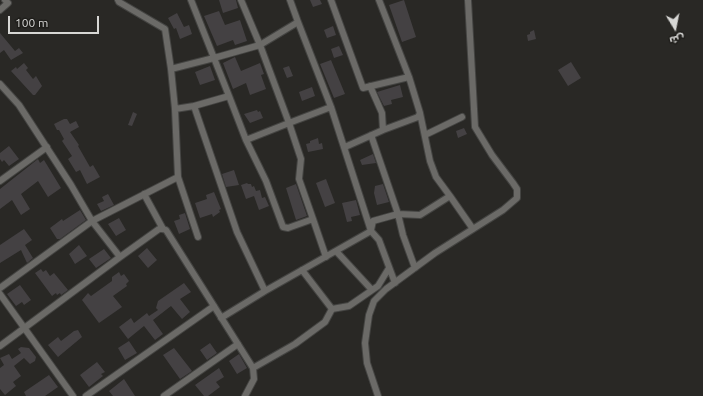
<!DOCTYPE html>
<meta charset="utf-8">
<style>
body{margin:0}
#map{position:relative;width:703px;height:396px;overflow:hidden;background:#292825;font-family:Ubuntu,"Noto Sans Arabic",sans-serif}
canvas{display:block}
.north{position:absolute;left:655px;top:8px;width:40px;height:40px;-webkit-text-stroke:3px #1f1e1b;paint-order:stroke;rotate:170deg;font-size:11px;font-weight:700;line-height:16px;text-align:center;color:#d7d7d5}
.north::after{content:'';display:block;margin:auto;width:14px;height:18px;background:#d7d7d5;clip-path:polygon(50% 0,100% 100%,50% 72%,0 100%)}
.scale{position:absolute;left:8px;top:16px;width:91px;height:18px;box-sizing:border-box;border:2px solid #d7d7d5;border-top:0;padding-left:5px;font-size:12px;line-height:14px;white-space:nowrap;color:#d7d7d5;-webkit-text-stroke:3px #1f1e1b;paint-order:stroke}
</style>
<div id="map">
<canvas width="703" height="396"></canvas>
<div class="north">ش</div>
<div class="scale">100 m</div>
</div>
<script>
const c = document.querySelector('canvas').getContext('2d');
c.lineJoin = 'round';
function fill(path, color) { c.fillStyle = color; c.fill(path, 'evenodd'); }
const poly = rows => new Path2D(rows.map(r => 'M' + r).join(''));
function strokePath(path, color, width, dash) { c.strokeStyle = color; c.lineWidth = width; c.lineCap = dash ? 'butt' : 'round'; c.setLineDash(dash || []); c.stroke(path); }
fill(poly([
 [219,0,236,0,238,8,223,13],
 [310,0,320,0,322,4,313,7],
 [404,0,416,37,402,42,389,5],
 [219,11,225,25,240,20,247,41,235,45,233,40,217,46,204,16],
 [177,13,184,27,189,25,192,34,180,39,176,28,174,29,168,18],
 [333,26,336,35,327,38,324,30],
 [534,30,536,39,528,41,527,35,530,34,530,32],
 [0,33,15,51,19,48,23,53,11,60,4,50,0,53],
 [339,46,343,55,334,58,331,49],
 [235,57,241,71,260,63,264,74,261,75,266,89,250,95,246,83,233,89,223,63],
 [331,60,345,94,334,98,320,64],
 [571,62,581,78,568,86,558,70],
 [24,63,28,68,26,70,33,79,36,76,42,86,35,95,33,95,11,71,16,67,17,69],
 [210,66,215,80,200,85,195,72],
 [289,66,293,76,287,78,283,68],
 [400,85,403,97,391,100,392,104,384,106,377,92],
 [312,87,315,96,302,101,299,92],
 [257,110,258,112,260,111,263,118,250,123,244,114],
 [133,112,137,114,132,126,128,125],
 [64,119,67,119,70,124,76,121,79,127,70,132,79,145,78,146,90,167,93,165,100,177,87,184,80,170,76,172,68,159,72,156,62,141,64,139,59,130,57,130,54,124],
 [464,128,467,134,458,138,456,131],
 [318,138,319,144,322,143,323,149,308,152,306,144,310,143,310,141],
 [9,146,19,159,9,166,4,160,2,162,0,159,0,153],
 [373,154,376,163,362,165,360,160],
 [38,159,40,163,44,160,61,188,48,197,38,181,21,194,30,209,21,215,12,200,0,209,0,189],
 [234,170,239,185,226,187,222,174],
 [326,179,335,203,325,207,316,183],
 [247,183,248,184,251,184,252,187,254,186,256,191,260,190,262,198,265,197,269,206,259,210,254,196,246,199,241,185],
 [296,184,307,216,296,220,286,188],
 [383,184,389,202,377,205,374,193,375,186],
 [214,192,221,209,219,210,220,212,213,217,212,214,200,218,195,203,207,199,206,195],
 [108,194,114,205,101,211,97,204,104,201,102,197],
 [356,200,360,215,351,217,352,221,347,222,342,203],
 [80,210,86,220,60,239,57,239,50,228,62,219,63,221],
 [185,213,190,229,179,234,174,221,180,219,179,215],
 [119,218,126,230,116,236,108,224],
 [24,229,32,240,25,245,33,258,27,263,21,250,0,263,0,245],
 [79,245,87,256,75,264,69,254],
 [147,248,157,260,148,268,138,256],
 [104,249,111,258,96,268,89,259],
 [41,269,43,272,46,270,50,276,54,273,68,290,61,295,60,293,57,295,56,293,52,296,35,273],
 [119,272,121,276,124,274,129,281,126,284,127,286,113,296,122,307,99,323,82,300,88,293,91,296,112,281,112,277],
 [184,283,191,292,180,299,190,312,182,319,171,306,153,320,163,334,155,340,144,326,128,339,119,327,131,318,134,323,147,313,149,316,158,310,156,308,158,301],
 [20,285,31,300,24,305,22,302,16,306,7,294],
 [78,330,82,337,58,357,48,345,58,337,61,341,74,331],
 [129,341,137,353,125,360,118,348],
 [210,343,217,353,207,360,200,350],
 [21,347,29,348,36,357,35,361,30,364,24,358,14,366,21,376,13,382,16,386,5,395,0,389,0,368,4,365,0,358,9,354,12,359,21,353,18,349],
 [174,348,192,371,180,379,163,355],
 [239,354,247,368,237,374,229,361],
 [97,362,105,372,101,374,103,376,89,387,80,375],
 [219,368,224,377,216,382,220,387,208,396,204,396,195,385],
 [49,375,58,387,45,396,26,396,24,392],
 [124,379,135,396,113,396,109,391]
]), '#444143');
const minor = poly([
 [118,0,119,2,165,29,171,69,175,109],
 [290,0,298,22],
 [331,0,363,88,409,77,379,0],
 [0,10,8,3,5,0],
 [171,69,214,58,191,0],
 [0,84,19,105,71,185,92,221,120,257],
 [370,86,382,113,383,130,418,117,420,113,409,77],
 [229,96,246,140,266,181,283,227,288,228,313,219,299,179,301,159,289,123,246,140],
 [194,106,229,96,214,58,260,45,289,123,331,107,298,22,260,45,241,0],
 [331,107,371,231,379,240,395,283],
 [371,135,398,214,420,215,450,196,436,177,430,161,420,113],
 [425,135,462,117],
 [345,147,383,130],
 [0,181,47,147],
 [144,194,163,229],
 [450,196,473,229],
 [313,219,326,257],
 [371,230,373,221,398,214,403,235,415,268],
 [198,237,178,177,175,109,194,106,237,232,265,291],
 [336,251,372,290],
 [302,270,332,309],
 [0,288,92,221,178,177],
 [0,294,73,396],
 [221,318,265,291,371,231],
 [0,346,120,257,159,229,163,229,166,230,253,368,254,379,245,396],
 [253,368,295,344,325,322,332,309,349,306,378,286,389,268],
 [86,396,214,306],
 [164,396,238,344],
 [378,396,367,363,365,343,369,315,374,301,386,289,435,253,503,210,517,198,517,189,513,183,492,155,475,127,468,0]
]);
strokePath(minor, '#444442', 8);
strokePath(minor, '#6b6a67', 6);
</script>
